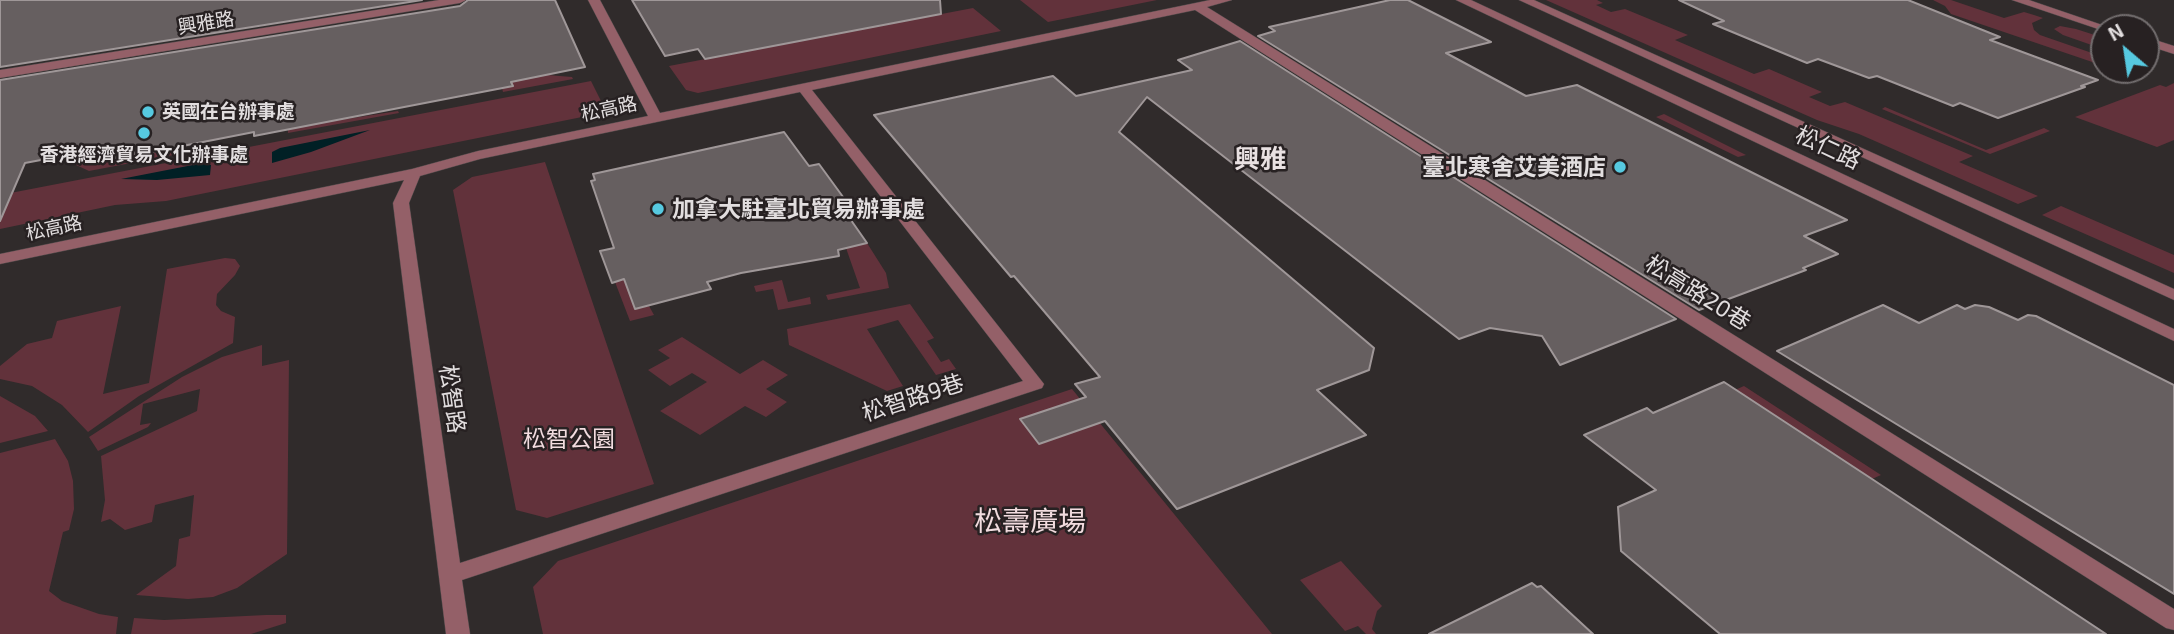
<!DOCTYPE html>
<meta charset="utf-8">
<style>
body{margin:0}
#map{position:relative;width:2174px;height:634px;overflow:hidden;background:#302b2b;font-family:"Exo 2",sans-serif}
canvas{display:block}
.north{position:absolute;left:2090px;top:14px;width:70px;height:70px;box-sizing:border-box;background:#272122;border:2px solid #726d6e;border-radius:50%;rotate:331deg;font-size:19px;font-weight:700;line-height:28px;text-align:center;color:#e2dedf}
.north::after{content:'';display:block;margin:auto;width:24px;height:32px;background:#56c9e0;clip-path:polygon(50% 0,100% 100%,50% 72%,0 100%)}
</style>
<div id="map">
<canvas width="2174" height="634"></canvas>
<div class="north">N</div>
</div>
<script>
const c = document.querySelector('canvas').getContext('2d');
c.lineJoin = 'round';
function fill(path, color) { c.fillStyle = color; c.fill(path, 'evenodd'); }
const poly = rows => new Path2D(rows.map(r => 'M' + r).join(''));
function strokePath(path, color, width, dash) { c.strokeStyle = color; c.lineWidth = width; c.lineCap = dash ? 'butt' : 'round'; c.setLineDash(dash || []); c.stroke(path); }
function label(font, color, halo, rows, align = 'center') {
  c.font = font + ' "Exo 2","Noto Sans TC",sans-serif'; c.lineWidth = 5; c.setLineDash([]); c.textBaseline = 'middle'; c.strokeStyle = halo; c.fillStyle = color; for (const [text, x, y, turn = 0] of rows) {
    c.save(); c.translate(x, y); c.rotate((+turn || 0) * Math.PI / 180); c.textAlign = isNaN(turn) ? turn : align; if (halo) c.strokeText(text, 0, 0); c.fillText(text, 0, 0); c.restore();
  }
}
fill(poly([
 [1020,0,1157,0,1048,22],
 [1546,0,1597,0,1603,3,1596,5,1611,12,1625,9,1688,35,1675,40,1754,74,1769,69,1822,92,1809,97,1830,106,1845,102,1973,156,1959,162,2038,196,2018,204,1859,134,1817,120],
 [1933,0,1951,0,2004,18,2024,12,2034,15,2043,18,2032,23,2034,30,2040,35,2092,53,2103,49,2063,35,2054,29,2060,26,2076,29,2104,38,2104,66,1951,14,1945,6],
 [973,8,1001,31,698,93,686,90,669,66],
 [535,74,572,77,573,79,503,92,502,88,512,86,511,82,532,78],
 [591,81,602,103,599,108,582,117,166,201,115,205,0,229,0,195],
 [2174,83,2174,140,2157,147,2075,117,2160,85,2166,87],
 [1885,107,1986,150,2044,128,2050,131,1990,154,1882,109],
 [398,111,399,113,288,133,288,128],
 [1664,114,1746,155,1738,157,1656,117],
 [185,145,184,153,89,171,61,158,53,150,78,153,115,146,112,159],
 [545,162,654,484,547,518,516,510,453,190,472,177],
 [2061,206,2174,255,2174,273,2042,215],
 [867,243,886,273,889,288,828,300,826,295,860,288,846,248],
 [225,258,235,259,240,266,235,275,217,294,216,305,221,311,235,317,233,343,139,396,88,432,62,405,32,386,0,379,0,366,27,344,52,338,57,321,121,306,103,394,149,383,167,269],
 [624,279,635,309,649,306,654,315,630,321,615,282],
 [782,280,788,302,810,297,811,304,778,310,773,289,756,292,754,286],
 [910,304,934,338,927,341,941,362,949,359,956,369,936,375,898,320,867,329,903,386,887,391,789,345,787,329],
 [682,337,740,374,763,360,788,375,766,389,787,402,766,417,745,406,700,435,660,411,707,382,692,373,670,386,648,370,670,358,658,350],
 [262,345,262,366,289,360,287,554,237,588,213,597,188,599,136,595,176,566,179,539,190,536,194,495,155,505,152,522,125,530,110,519,101,522,105,500,101,456,197,411,200,389,143,404,140,425,151,423,148,427,98,451,89,437,182,377,222,357],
 [1744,386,1881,475,1872,479,1665,421],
 [1072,389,1272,634,543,634,533,587,558,561],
 [0,396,35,416,48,431,0,443],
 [55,439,68,461,73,481,74,509,69,530,63,532,49,591,62,601,99,614,118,617,116,634,0,634,0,453],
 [1341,561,1382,606,1377,611,1372,629,1376,634,1366,634,1358,626,1345,631,1300,580],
 [266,615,286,615,286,623,251,634,131,634,134,618,164,620]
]), '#62323b');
fill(poly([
 [370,130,311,152,272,163,272,152,280,148],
 [203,163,211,165,210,175,157,180,121,179]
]), '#012025');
const building = poly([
 [0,0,422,0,0,67,0,0],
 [468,0,555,0,585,67,511,82,513,86,254,136,254,132,111,160,115,146,25,163,0,221,0,80,460,6,468,0],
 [632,0,940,0,941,14,705,59,698,49,665,56,632,0],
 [1390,0,1408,0,1491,42,1446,53,1526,96,1577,85,1847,220,1804,236,1838,254,1803,268,1806,270,1699,310,1258,36,1275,31,1269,27,1390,0],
 [1679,0,1908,0,2000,37,1990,40,2098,80,2081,86,2085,87,1998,118,1960,103,1953,106,1877,76,1869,78,1818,59,1807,63,1713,24,1724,21,1679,0],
 [1240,41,1676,319,1560,365,1542,336,1490,328,1459,339,1147,97,1119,132,1374,348,1369,370,1317,390,1366,435,1177,509,1105,421,1039,444,1020,419,1086,397,1075,384,1100,377,1014,276,1011,277,874,115,1053,76,1076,96,1192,70,1178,60,1240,41],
 [784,132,809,166,819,164,846,201,839,203,867,243,838,250,839,256,741,273,707,282,711,289,635,309,624,279,612,283,600,251,614,248,591,181,595,180,593,174,784,132],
 [1883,305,1919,323,1957,305,1965,309,1975,305,1989,307,2018,320,2028,315,2036,316,2174,385,2174,594,1777,351,1883,305],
 [1724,382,1872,479,2106,634,1720,634,1621,551,1618,507,1656,490,1584,435,1647,408,1653,413,1724,382],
 [1532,583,1537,587,1541,586,1593,634,1429,634,1532,583]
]);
fill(building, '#665f60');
strokePath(building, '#9f9798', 2);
const minor = poly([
 [439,0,466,0,460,3,0,78,0,70,439,0],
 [588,0,600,0,660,113,1210,0,1232,0,1207,7,2174,609,2174,630,2166,628,1195,10,812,90,1044,384,1042,388,462,580,470,634,446,634,393,203,404,180,0,264,0,254,412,169,478,151,648,116,588,0],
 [800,92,1023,381,460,563,409,203,420,176,480,159,800,92],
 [1456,0,1471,0,2174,329,2174,341,1456,0],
 [1519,0,1534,0,2174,289,2174,300,1519,0],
 [2012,0,2029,0,2111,28,2101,30,2012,0],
 [2146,37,2174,46,2174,54,2146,45,2146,37]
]);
strokePath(minor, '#4c4848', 1);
fill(minor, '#946068');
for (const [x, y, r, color] of [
 [148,112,7,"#56c9e0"],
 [144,133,7,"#56c9e0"],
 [1620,167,7,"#56c9e0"],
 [658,209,7,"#56c9e0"]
]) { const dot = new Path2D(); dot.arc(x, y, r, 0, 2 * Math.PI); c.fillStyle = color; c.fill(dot); strokePath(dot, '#272122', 2.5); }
label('19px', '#e2dedf', '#272122', [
 ["興雅路",206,23,-9],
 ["松高路",609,109,-12],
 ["松高路",54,228,-12]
]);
label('bold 19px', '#e2dedf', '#272122', [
 ["英國在台辦事處",162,112],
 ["香港經濟貿易文化辦事處",144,155,"center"]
], 'left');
label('23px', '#e2dedf', '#272122', [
 ["松仁路",1828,148,25],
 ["松高路20巷",1698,293,32],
 ["松智路9巷",913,398,-18],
 ["松智路",452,399,82]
]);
label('bold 23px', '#e2dedf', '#272122', [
 ["臺北寒舍艾美酒店",1606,167],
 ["加拿大駐臺北貿易辦事處",672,209,"left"]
], 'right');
label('23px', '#f2dcdf', '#272122', [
 ["松智公園",569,439]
]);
label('bold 26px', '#e9e1e2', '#272122', [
 ["興雅",1260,159]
]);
label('28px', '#f2dcdf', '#272122', [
 ["松壽廣場",1030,522]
]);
</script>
